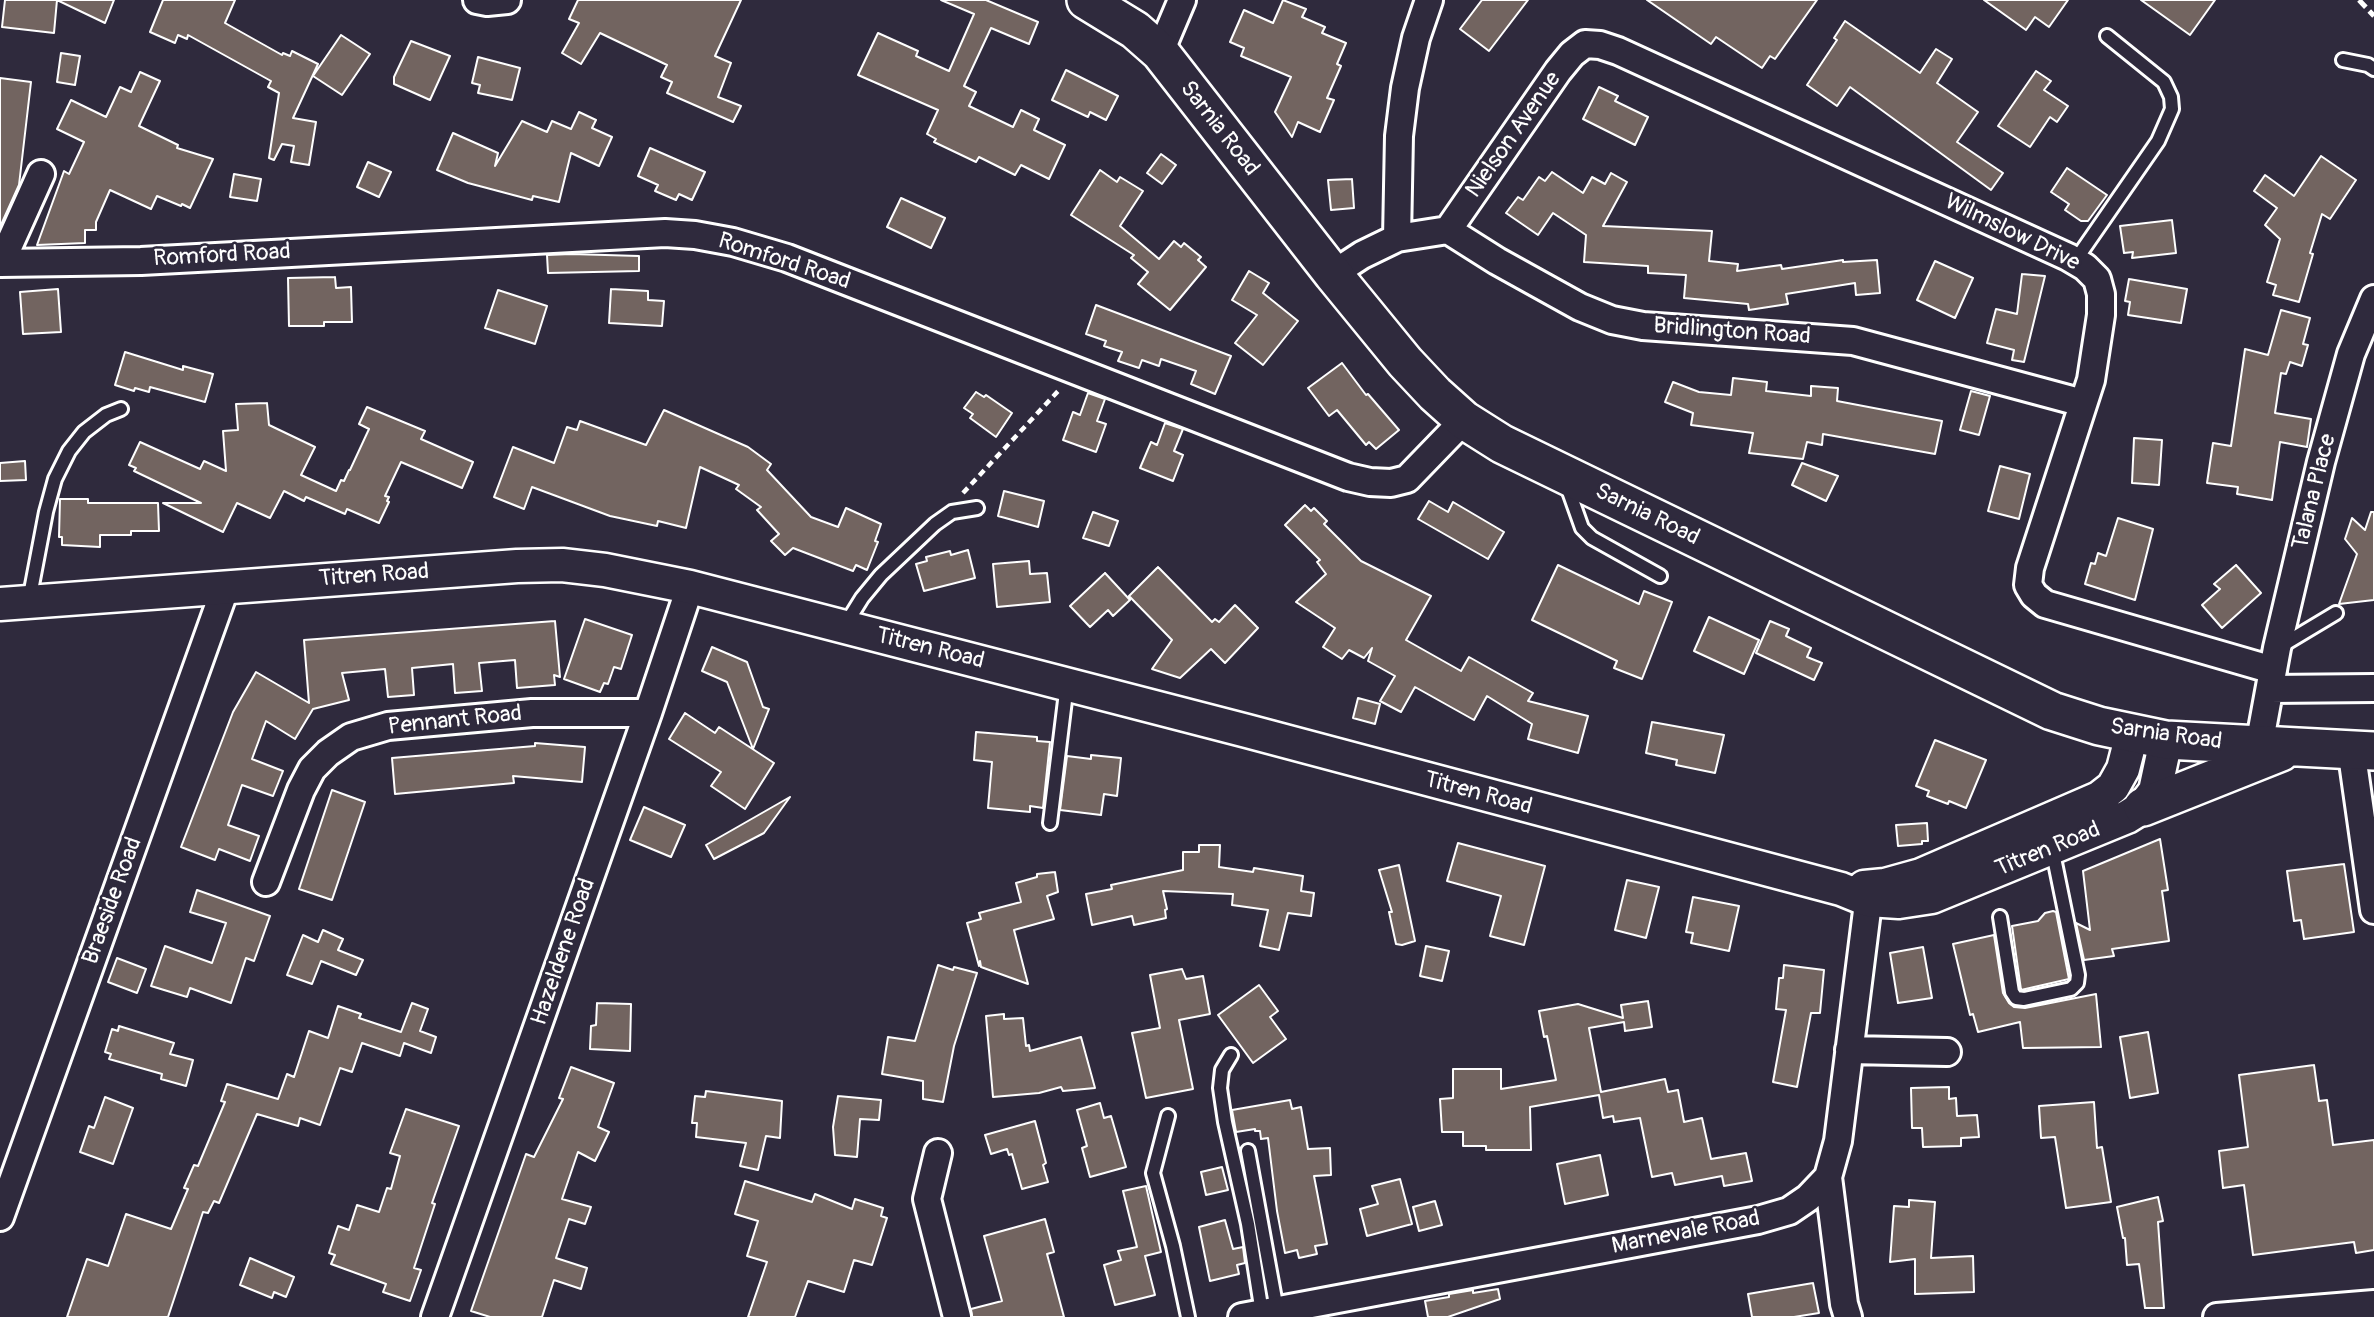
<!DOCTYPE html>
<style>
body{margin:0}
canvas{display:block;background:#2f2a3d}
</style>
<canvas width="2374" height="1317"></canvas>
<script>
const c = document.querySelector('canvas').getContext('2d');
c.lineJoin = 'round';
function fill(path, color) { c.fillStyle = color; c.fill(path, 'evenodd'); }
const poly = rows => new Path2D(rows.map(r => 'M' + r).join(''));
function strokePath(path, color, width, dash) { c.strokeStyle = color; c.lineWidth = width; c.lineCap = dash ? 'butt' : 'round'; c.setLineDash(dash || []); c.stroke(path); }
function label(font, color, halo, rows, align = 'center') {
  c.font = font + ' Pangolin,sans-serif'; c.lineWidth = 5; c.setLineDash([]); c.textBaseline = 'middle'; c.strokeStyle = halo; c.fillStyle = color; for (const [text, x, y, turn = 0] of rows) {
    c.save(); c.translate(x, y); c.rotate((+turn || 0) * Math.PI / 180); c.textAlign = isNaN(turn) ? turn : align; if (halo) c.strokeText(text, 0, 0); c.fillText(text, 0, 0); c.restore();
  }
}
const building = poly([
 [5,0,114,0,105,23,57,0,54,33,2,27,5,0],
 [163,0,235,0,225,23,282,55,283,53,290,56,292,51,318,64,293,118,316,122,309,165,291,162,294,146,282,144,274,160,269,158,279,93,268,87,271,81,188,35,187,39,178,35,175,43,150,32,163,0],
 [578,0,741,0,715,56,731,63,718,97,741,106,733,122,667,93,672,82,661,77,667,65,600,33,581,64,562,53,579,23,569,19,578,0],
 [941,0,986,0,1038,22,1029,44,991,28,964,86,976,92,969,106,1013,127,1021,110,1039,119,1034,130,1065,145,1049,179,1021,165,1015,175,979,157,976,162,934,142,936,139,927,134,938,110,858,75,878,33,918,51,916,56,949,71,974,14,941,0],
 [1283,0,1306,9,1302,17,1325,27,1322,33,1346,43,1337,64,1341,66,1327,98,1334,100,1320,132,1298,122,1292,137,1275,112,1291,77,1241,56,1244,48,1230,42,1244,10,1273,23,1283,0],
 [1482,0,1528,0,1489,51,1460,29,1482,0],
 [1647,0,1817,0,1775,59,1770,56,1762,68,1716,37,1711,44,1647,0],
 [1984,0,2068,0,2049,27,2035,17,2026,30,1984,0],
 [2141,0,2215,0,2190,35,2141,0],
 [1845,21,1920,73,1936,49,1952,59,1937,83,1978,112,1957,142,2003,173,1991,190,1850,87,1837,106,1807,85,1837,40,1834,38,1845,21],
 [341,35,370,54,342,95,313,76,341,35],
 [411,41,450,56,430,100,394,84,394,77,411,41],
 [61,53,80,56,75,85,57,82,61,53],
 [478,57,520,68,512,100,478,93,480,85,472,83,478,57],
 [1066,70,1118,96,1106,120,1090,112,1088,117,1052,100,1066,70],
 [2036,71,2051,81,2044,90,2068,106,2057,122,2050,117,2030,147,1998,126,2036,71],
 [140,72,160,81,139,126,178,145,177,148,213,159,190,208,182,204,181,206,157,196,151,209,110,190,96,222,96,230,85,230,85,243,37,245,64,171,69,174,84,142,57,129,71,100,106,117,120,87,131,92,140,72],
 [0,78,31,82,19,185,0,227,0,78],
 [1599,87,1618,96,1615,101,1648,117,1635,145,1583,119,1599,87],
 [579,112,596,120,592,128,612,137,599,166,571,153,559,202,533,196,532,200,468,183,437,170,453,133,498,153,495,166,522,121,547,132,552,121,571,129,579,112],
 [650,148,705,172,692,200,679,194,676,200,655,191,658,185,638,176,650,148],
 [1161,154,1176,165,1162,184,1147,173,1161,154],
 [2321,156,2356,180,2330,219,2322,214,2310,253,2313,254,2299,302,2273,295,2276,285,2267,282,2280,239,2265,225,2277,208,2254,191,2265,175,2294,196,2321,156],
 [368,162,391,172,379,197,357,187,368,162],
 [2067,168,2107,195,2088,221,2081,221,2065,210,2069,204,2051,192,2067,168],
 [1100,170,1117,182,1120,177,1143,191,1120,226,1159,259,1174,241,1181,247,1184,243,1201,257,1198,260,1206,267,1170,310,1138,284,1148,272,1131,258,1134,255,1071,215,1100,170],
 [1552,172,1583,193,1592,177,1605,184,1611,173,1627,182,1603,226,1712,231,1709,261,1738,264,1737,271,1781,265,1782,269,1843,260,1843,262,1877,260,1880,293,1856,295,1855,283,1786,294,1788,304,1749,310,1748,304,1684,298,1686,275,1648,273,1648,266,1584,262,1586,235,1553,213,1538,235,1506,213,1518,197,1523,200,1539,177,1545,181,1552,172],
 [234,174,261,179,257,201,230,197,234,174],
 [1352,179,1354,208,1331,210,1328,180,1352,179],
 [901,198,945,218,931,248,887,227,901,198],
 [2172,220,2176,253,2132,258,2133,252,2124,253,2120,226,2172,220],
 [571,254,639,256,639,271,548,273,547,255,571,254],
 [1935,261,1973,278,1955,318,1917,300,1935,261],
 [1249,271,1269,283,1263,293,1298,321,1263,365,1235,343,1257,315,1232,300,1249,271],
 [2022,274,2045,276,2024,362,2012,360,2014,350,1987,343,1996,309,2017,314,2022,274],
 [335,277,336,288,351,287,352,322,324,322,324,326,289,326,288,278,335,277],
 [2129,279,2187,289,2181,323,2128,315,2130,302,2125,301,2129,279],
 [58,289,61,332,23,334,20,292,58,289],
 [611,289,648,291,648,300,664,301,662,326,609,323,611,289],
 [498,290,547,306,535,344,485,328,498,290],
 [1096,305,1231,356,1215,394,1191,384,1196,371,1161,359,1159,366,1142,360,1139,368,1118,361,1122,352,1104,346,1106,341,1086,334,1096,305],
 [2281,310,2310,318,2303,344,2308,345,2302,366,2290,362,2286,374,2281,373,2275,413,2311,419,2307,447,2280,442,2272,500,2237,494,2238,487,2207,483,2213,443,2231,446,2245,349,2268,355,2281,310],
 [125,352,183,370,183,366,213,374,205,402,150,387,149,392,135,388,134,391,115,385,125,352],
 [1342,363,1366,395,1368,394,1399,430,1376,449,1369,442,1366,445,1337,410,1329,416,1308,388,1342,363],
 [1733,378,1767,382,1766,391,1811,396,1811,386,1838,388,1837,401,1942,421,1935,454,1823,434,1822,445,1807,442,1803,459,1749,453,1753,433,1691,425,1693,413,1665,402,1673,382,1699,392,1731,395,1733,378],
 [1971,391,1990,396,1979,435,1960,430,1971,391],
 [976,392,984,397,986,395,1012,413,996,437,970,418,973,414,964,408,976,392],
 [1088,393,1105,399,1097,421,1106,424,1096,452,1063,440,1073,412,1080,415,1088,393],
 [267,403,269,425,315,447,301,475,336,491,341,480,344,481,349,470,350,470,369,429,359,424,367,407,425,431,421,439,473,462,462,488,401,462,385,496,389,497,387,501,389,502,379,523,347,509,345,514,306,497,304,501,284,491,270,518,237,503,223,532,163,503,201,503,134,471,136,468,129,465,140,442,200,469,204,461,226,471,223,431,238,430,236,404,267,403],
 [664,410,748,447,771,464,767,470,811,517,838,527,846,508,881,524,875,541,878,542,867,570,856,565,853,571,793,548,785,555,771,541,779,534,757,510,761,507,736,489,739,485,700,467,686,528,658,521,657,526,610,516,532,487,524,509,494,497,513,447,554,463,567,427,577,430,580,421,646,445,664,410],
 [1165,423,1183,429,1174,451,1183,455,1173,481,1140,468,1151,442,1157,445,1165,423],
 [2134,438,2162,440,2159,485,2132,483,2134,438],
 [25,461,26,480,0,481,0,463,25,461],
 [1802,463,1838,476,1826,501,1792,485,1802,463],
 [2000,466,2030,474,2019,519,1988,511,2000,466],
 [1004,491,1044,501,1038,527,998,516,1004,491],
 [60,499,88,499,88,503,158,503,159,531,131,531,131,535,100,535,100,547,62,545,62,537,59,537,60,499],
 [1429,501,1448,512,1453,502,1504,532,1488,559,1418,519,1429,501],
 [1305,505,1311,511,1314,508,1327,521,1324,524,1361,561,1431,596,1406,640,1461,671,1469,657,1533,693,1528,701,1588,716,1578,753,1528,739,1532,724,1487,696,1474,720,1415,687,1401,712,1380,701,1395,676,1368,661,1372,648,1364,658,1349,650,1342,659,1323,647,1335,628,1296,602,1326,574,1317,562,1320,560,1285,525,1305,505],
 [1093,512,1118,521,1109,546,1083,538,1093,512],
 [2371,512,2374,512,2374,600,2339,604,2357,554,2345,539,2352,518,2365,530,2371,512],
 [2118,518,2153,529,2135,600,2085,584,2091,563,2095,564,2098,553,2106,556,2118,518],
 [968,550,975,578,924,591,916,564,927,561,926,557,950,551,951,555,968,550],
 [1029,561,1030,574,1047,573,1050,602,997,607,993,564,1029,561],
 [1558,565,1639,604,1644,591,1672,602,1642,679,1614,668,1617,661,1532,620,1558,565],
 [2236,565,2261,593,2222,628,2202,605,2220,589,2214,584,2236,565],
 [1158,567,1212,622,1215,619,1219,622,1235,605,1258,628,1225,663,1211,649,1180,678,1152,669,1172,640,1129,596,1158,567],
 [1105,573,1130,600,1113,616,1108,610,1090,627,1070,606,1105,573],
 [1709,617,1759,640,1744,674,1694,651,1709,617],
 [585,619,632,635,621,669,614,667,608,684,604,683,600,692,564,679,585,619],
 [555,621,560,677,554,675,555,685,517,688,515,660,479,663,482,691,455,693,453,664,412,668,414,695,388,697,385,669,342,673,349,700,313,709,295,739,266,721,252,759,283,771,273,796,242,785,228,825,259,836,250,861,219,849,215,860,181,847,233,712,256,672,309,703,304,640,555,621],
 [1770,621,1789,629,1786,636,1811,648,1807,657,1822,663,1814,680,1756,653,1770,621],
 [712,647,747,662,763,707,769,709,753,749,727,682,702,671,712,647],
 [1358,698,1380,704,1375,724,1353,718,1358,698],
 [685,713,715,733,719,727,774,763,745,809,711,786,721,772,669,739,685,713],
 [1652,722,1724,735,1715,773,1676,765,1677,760,1646,753,1652,722],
 [976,732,1037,737,1037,741,1050,742,1043,808,1030,806,1030,812,988,808,992,762,974,760,976,732],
 [1935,740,1986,760,1966,808,1949,801,1948,804,1927,796,1929,791,1916,786,1935,740],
 [535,743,585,747,582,782,513,776,514,783,395,794,392,758,535,746,535,743],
 [1091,755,1121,758,1117,796,1104,794,1101,815,1060,810,1067,756,1091,759,1091,755],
 [332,790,365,802,332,900,299,889,332,790],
 [790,797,764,833,714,859,706,845,790,797],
 [644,807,685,825,671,857,630,840,644,807],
 [1927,823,1928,841,1922,841,1922,844,1898,846,1896,825,1927,823],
 [2160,839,2168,890,2162,891,2169,941,2112,949,2114,956,2084,960,2076,923,2090,930,2083,871,2160,839],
 [1458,843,1545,866,1524,945,1490,936,1501,896,1447,881,1458,843],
 [1199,845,1220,845,1219,867,1253,872,1254,868,1303,876,1301,891,1314,893,1311,916,1288,913,1279,950,1260,946,1268,910,1232,905,1233,894,1163,891,1167,909,1165,910,1166,918,1134,925,1132,916,1092,925,1086,894,1112,889,1111,885,1183,870,1183,852,1199,852,1199,845],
 [2344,864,2354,932,2304,939,2301,920,2294,921,2287,871,2344,864],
 [1399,865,1415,941,1402,945,1396,944,1389,912,1392,912,1379,870,1399,865],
 [1055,872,1058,892,1047,896,1054,919,1014,930,1028,984,981,967,980,961,979,966,967,923,981,919,979,913,1021,902,1016,883,1037,877,1037,874,1055,872],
 [1627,880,1659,887,1646,938,1615,930,1627,880],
 [197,890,270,916,254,961,246,958,231,1003,190,988,187,997,151,986,165,946,212,963,226,923,190,912,197,890],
 [1693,897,1739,906,1729,951,1691,943,1693,933,1686,932,1693,897],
 [2053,911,2056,912,2069,979,2021,990,2012,926,2038,921,2045,913,2053,911],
 [323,930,343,939,338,950,363,960,356,975,321,961,312,984,287,975,303,935,318,942,323,930],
 [1994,935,2003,993,2009,1003,2014,1007,2025,1008,2096,994,2101,1047,2023,1048,2020,1022,1978,1032,1973,1014,1970,1015,1953,944,1994,935],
 [1426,946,1449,951,1442,981,1420,976,1426,946],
 [1923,947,1932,998,1898,1003,1890,953,1923,947],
 [117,958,146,969,137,993,108,982,117,958],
 [938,965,953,970,954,967,977,973,954,1046,943,1102,923,1099,923,1081,882,1074,888,1037,915,1041,938,965],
 [1784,965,1824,970,1820,1013,1811,1013,1797,1087,1773,1082,1786,1010,1776,1009,1779,978,1783,978,1784,965],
 [1182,969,1186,979,1203,976,1210,1014,1179,1020,1193,1089,1146,1098,1132,1033,1160,1028,1150,975,1182,969],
 [1259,985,1278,1011,1270,1017,1286,1039,1253,1063,1218,1015,1259,985],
 [1648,1001,1652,1027,1625,1031,1624,1022,1589,1028,1601,1092,1665,1079,1668,1092,1678,1090,1684,1122,1702,1118,1711,1159,1746,1153,1752,1181,1724,1186,1722,1176,1675,1185,1672,1173,1652,1177,1640,1118,1614,1122,1613,1116,1603,1118,1599,1095,1530,1107,1531,1150,1486,1150,1486,1146,1463,1146,1463,1132,1442,1132,1440,1099,1453,1098,1453,1069,1501,1069,1501,1089,1556,1080,1547,1036,1544,1037,1539,1011,1578,1004,1623,1018,1621,1005,1648,1001],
 [412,1003,428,1009,420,1031,436,1037,431,1053,404,1043,400,1056,362,1043,352,1072,340,1068,320,1125,300,1118,298,1126,257,1114,219,1203,214,1201,208,1213,203,1212,168,1317,67,1317,87,1259,108,1266,126,1214,171,1229,188,1189,184,1188,194,1165,198,1166,225,1102,221,1101,227,1084,278,1099,287,1074,294,1077,309,1031,328,1038,338,1006,361,1014,359,1018,401,1032,412,1003],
 [597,1003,631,1004,630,1051,590,1049,591,1026,596,1025,597,1003],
 [1004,1014,1004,1019,1023,1018,1026,1046,1029,1045,1030,1051,1081,1037,1095,1088,1063,1091,1061,1087,1039,1093,993,1097,986,1016,1004,1014],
 [119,1026,174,1043,170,1054,193,1060,186,1086,161,1079,162,1074,109,1059,111,1054,105,1052,112,1029,118,1031,119,1026],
 [2148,1032,2158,1093,2130,1098,2120,1037,2148,1032],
 [2314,1065,2319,1101,2327,1100,2333,1145,2374,1140,2374,1250,2356,1253,2354,1242,2253,1255,2244,1185,2223,1188,2219,1151,2248,1147,2239,1075,2314,1065],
 [571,1067,614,1083,598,1127,609,1132,595,1161,578,1152,562,1199,591,1207,585,1224,569,1219,556,1258,587,1268,581,1289,554,1280,542,1317,490,1317,471,1311,526,1154,534,1157,563,1099,559,1098,571,1067],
 [1949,1087,1949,1099,1956,1098,1957,1116,1977,1115,1979,1137,1961,1138,1961,1146,1923,1147,1922,1128,1912,1128,1911,1088,1949,1087],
 [706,1091,782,1101,780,1138,766,1136,758,1170,740,1166,746,1143,696,1137,697,1123,692,1123,695,1096,705,1097,706,1091],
 [838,1096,881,1100,879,1120,860,1119,857,1157,835,1155,833,1127,838,1096],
 [105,1097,133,1108,113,1164,80,1152,89,1126,94,1128,105,1097],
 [1290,1100,1292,1109,1301,1107,1308,1149,1330,1148,1331,1175,1314,1176,1327,1244,1315,1246,1317,1254,1299,1258,1297,1250,1285,1253,1277,1211,1268,1138,1261,1139,1260,1131,1255,1131,1255,1129,1236,1132,1232,1110,1290,1100],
 [2094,1102,2097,1148,2102,1147,2111,1202,2066,1208,2055,1137,2041,1138,2039,1106,2094,1102],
 [1100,1103,1104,1118,1111,1116,1126,1167,1090,1177,1082,1148,1087,1146,1077,1110,1100,1103],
 [406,1109,459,1126,432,1203,435,1204,414,1268,421,1270,410,1301,383,1292,386,1284,331,1264,335,1255,329,1253,338,1226,349,1230,357,1205,379,1212,387,1188,391,1189,400,1156,390,1153,406,1109],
 [1035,1121,1046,1163,1043,1165,1048,1182,1022,1189,1012,1154,1009,1155,1007,1149,991,1154,985,1135,1035,1121],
 [1600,1155,1608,1195,1565,1204,1557,1164,1600,1155],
 [1222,1167,1228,1190,1206,1195,1201,1172,1222,1167],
 [1400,1179,1412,1224,1367,1236,1360,1209,1378,1204,1372,1186,1400,1179],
 [745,1181,812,1202,815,1194,852,1209,855,1199,883,1208,881,1216,887,1218,872,1265,854,1260,844,1292,808,1281,795,1317,748,1317,767,1262,747,1256,758,1221,735,1214,745,1181],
 [1146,1186,1161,1252,1145,1256,1155,1295,1115,1305,1104,1265,1121,1260,1118,1251,1137,1247,1123,1191,1146,1186],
 [2158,1197,2163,1221,2158,1222,2164,1308,2145,1308,2139,1264,2127,1265,2125,1238,2123,1238,2117,1207,2158,1197],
 [1909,1200,1935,1202,1931,1258,1973,1256,1974,1292,1915,1294,1915,1259,1890,1262,1894,1206,1909,1207,1909,1200],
 [1435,1201,1442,1225,1419,1231,1413,1207,1435,1201],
 [1045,1219,1054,1252,1047,1254,1064,1317,972,1317,971,1309,1002,1301,984,1236,1045,1219],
 [1225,1220,1233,1249,1243,1247,1245,1263,1237,1265,1239,1274,1210,1281,1199,1227,1225,1220],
 [250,1258,294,1277,286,1297,274,1292,272,1298,240,1285,250,1258],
 [1813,1283,1819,1313,1794,1317,1752,1317,1748,1294,1813,1283],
 [1498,1289,1500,1299,1448,1317,1428,1317,1425,1301,1449,1297,1449,1294,1473,1290,1473,1293,1498,1289]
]);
fill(building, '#726460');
strokePath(building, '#fff', 2);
const service = poly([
 [2343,60,2368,65,2374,69],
 [2075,261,2158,141,2172,109,2171,97,2164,82,2107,36],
 [1566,483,1582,528,1592,538,1660,576],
 [29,601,46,512,55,479,69,451,84,432,106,415,121,409],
 [844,627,862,598,881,575,935,524,952,512,977,508],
 [2281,646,2336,613],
 [1050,823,1067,684],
 [2000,917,2012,992,2016,998,2024,999,2071,989,2077,983,2078,975,2052,848],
 [1231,1055,1222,1070,1220,1088,1225,1122,1248,1224,1262,1313],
 [1168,1116,1153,1173,1173,1246,1188,1317],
 [1248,1151,1277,1310]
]);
const minor = poly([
 [477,0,487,2,507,0],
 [1160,52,1182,0],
 [1448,230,1558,71,1572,54,1585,44,1600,45,1618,51,2068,257,2085,267,2097,279,2101,294,2101,315,2091,380,2030,568,2028,585,2034,595,2045,604,2273,670],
 [1397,238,1399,136,1405,88,1416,38,1429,0],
 [0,263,141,261,665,233,695,235,733,242,787,258,1348,477,1370,482,1391,483,1407,479,1464,420],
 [1,263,41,174],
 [1333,274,1362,255,1397,238,1448,230,1497,261,1580,307,1612,320,1643,326,1853,341,2083,403],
 [2270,689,2374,688],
 [2259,746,2277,648,2321,462,2351,354,2374,299],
 [2351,748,2374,910],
 [266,882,301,790,312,769,328,753,351,737,388,726,532,713,648,713],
 [1849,1050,1947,1052],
 [938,1153,927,1199,957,1317],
 [1828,1177,1844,1304,1848,1317],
 [0,1217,226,586],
 [435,1317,648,713,690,587],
 [1242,1317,1758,1220,1789,1211,1808,1198,1828,1177,1838,1141,1870,887],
 [2217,1317,2374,1304]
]);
const tertiary = poly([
 [0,604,517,566,562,565,605,570,690,587,1247,731,1841,889,1868,900,1899,902,1932,897,2127,817,2143,807,2155,791,2166,740],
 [1864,887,1885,885,1921,875,2099,798,2113,787,2123,769,2132,734]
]);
const secondary = poly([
 [1086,0,1135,30,1160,52,1333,274,1405,362,1435,394,1464,420,1502,444,2052,711,2099,726,2166,740,2374,751],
 [2143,807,2281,752]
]);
strokePath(service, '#fff', 18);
strokePath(minor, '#fff', 32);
strokePath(tertiary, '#fff', 37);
strokePath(secondary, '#fff', 42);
strokePath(poly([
 [963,493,1060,389]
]), '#fff', 4.5, [7, 5]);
strokePath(service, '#2f2a3d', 12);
strokePath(minor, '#2f2a3d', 26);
strokePath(tertiary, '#2f2a3d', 32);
strokePath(secondary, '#2f2a3d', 37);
strokePath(poly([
 [2359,0,2374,16]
]), '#fff', 5, [10, 5]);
label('23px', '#fff', '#2f2a3d', [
 ["Sarnia Road",1219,129,52],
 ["Nielson Avenue",1514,135,-55],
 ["Wilmslow Drive",2012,233,26],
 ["Romford Road",222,256,-3],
 ["Romford Road",784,262,18],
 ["Bridlington Road",1732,332,4],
 ["Talana Place",2315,492,-76],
 ["Sarnia Road",1647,515,26],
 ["Titren Road",374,576,-4],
 ["Titren Road",930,649,14],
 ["Pennant Road",455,721,-6],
 ["Sarnia Road",2166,735,8],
 ["Titren Road",1478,794,15],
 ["Titren Road",2048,850,-22],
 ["Braeside Road",113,901,-70],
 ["Hazeldene Road",564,952,-71],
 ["Marnevale Road",1686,1233,-11]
]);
</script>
